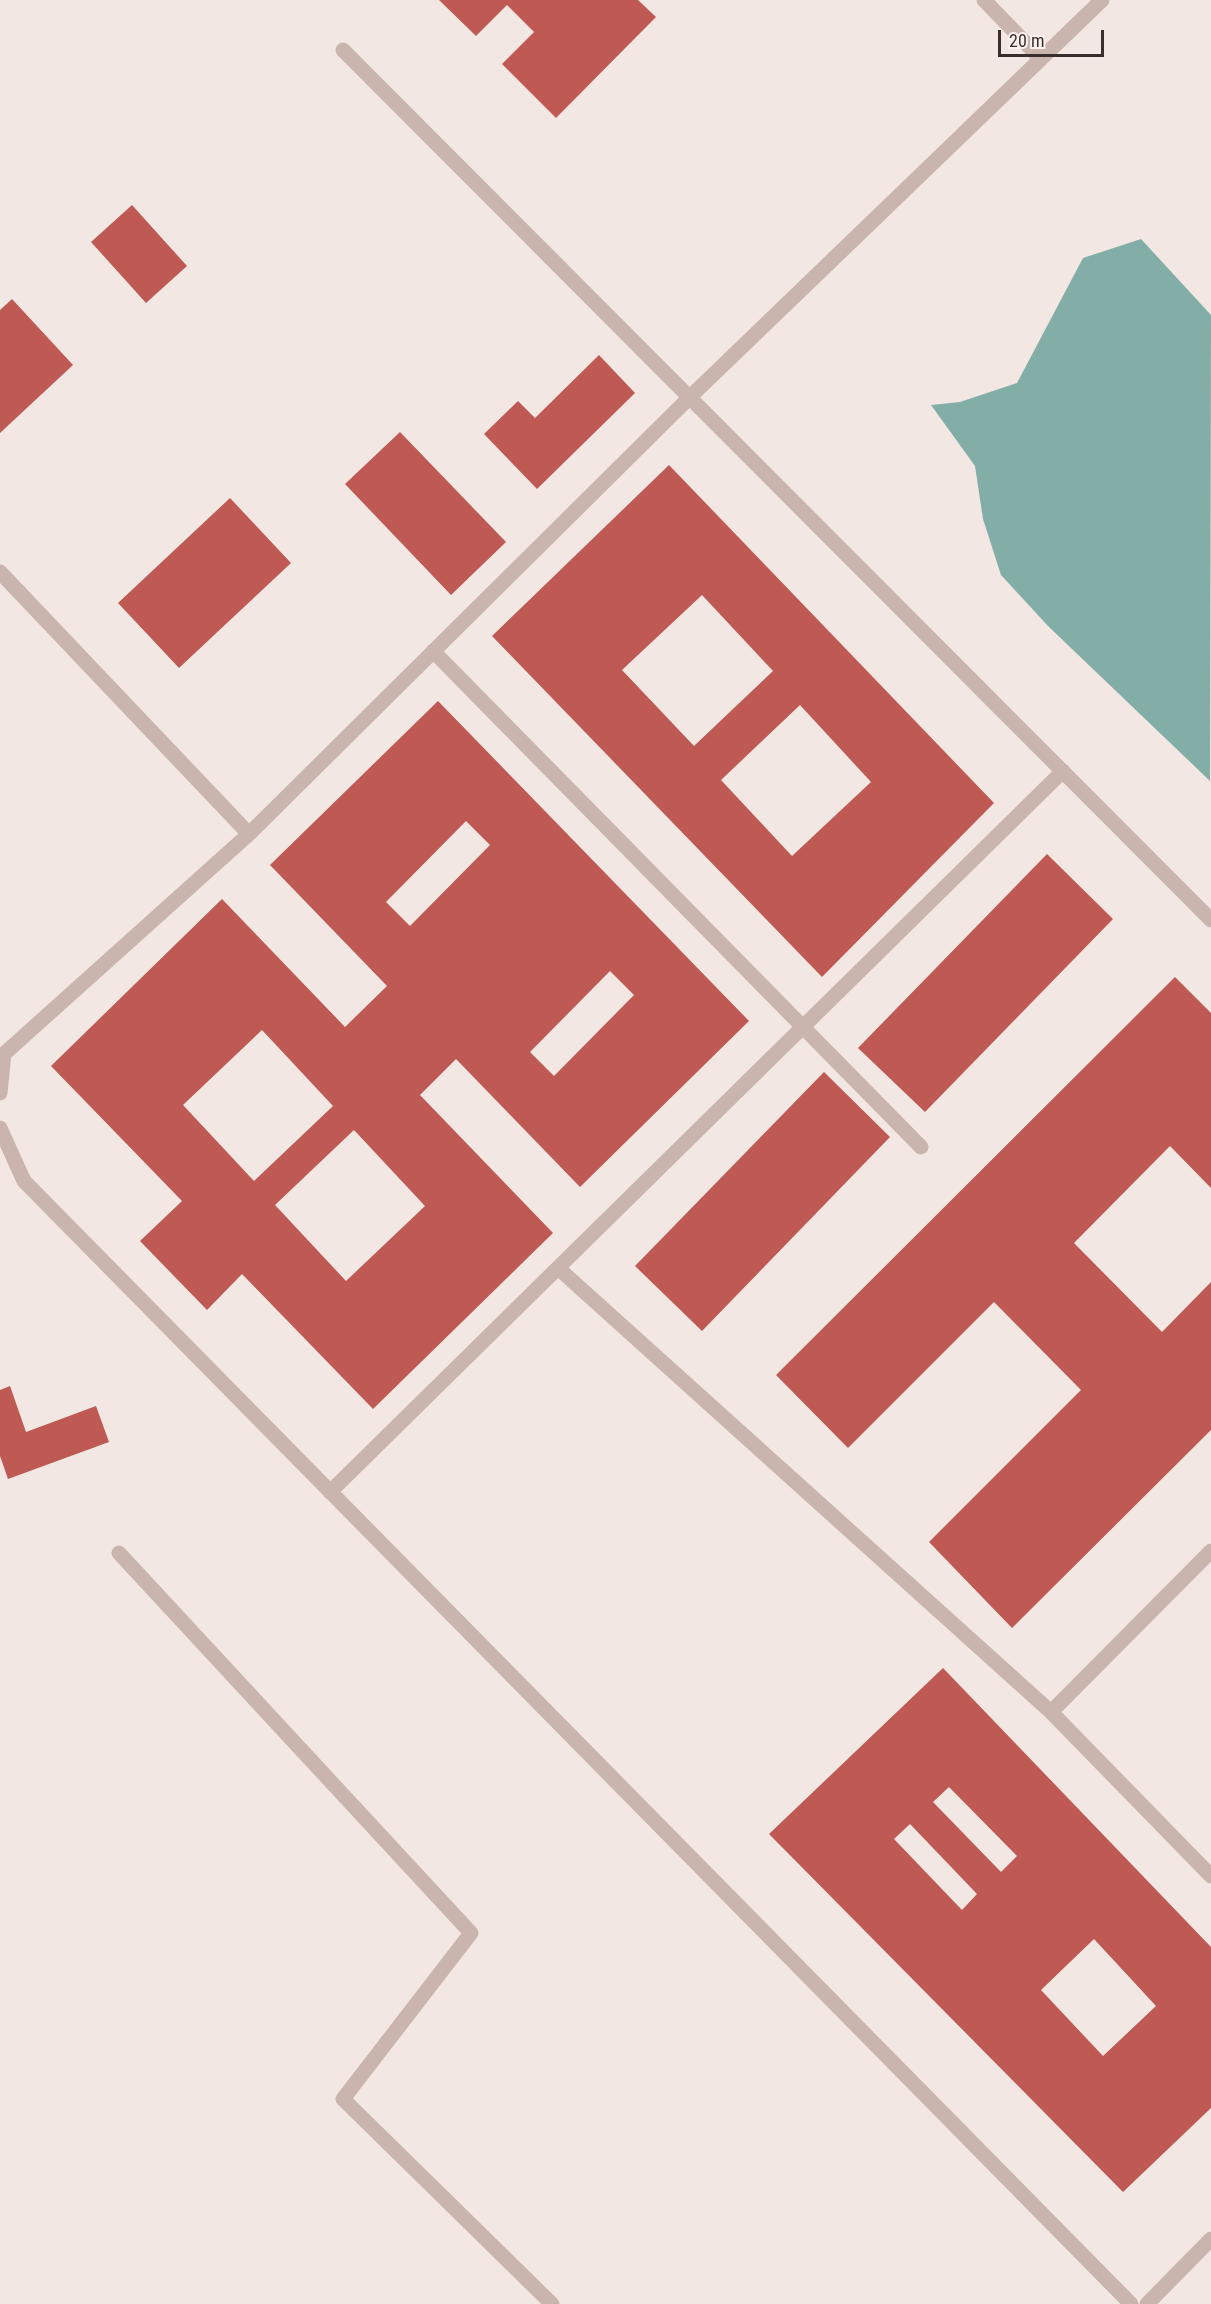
<!DOCTYPE html>
<style>
body{margin:0}
#map{position:relative;width:1211px;height:2304px;overflow:hidden;background:#f2e7e2;font-family:"Roboto Condensed",sans-serif}
canvas{display:block}
.scale{position:absolute;left:998px;top:30px;width:106px;height:27px;box-sizing:border-box;border:3px solid #392e2c;border-top:0;padding-left:8px;font-size:18px;line-height:21px;white-space:nowrap;color:#392e2c;-webkit-text-stroke:4px #faf2ee;paint-order:stroke}
</style>
<div id="map">
<canvas width="1211" height="2304"></canvas>
<div class="scale">20 m</div>
</div>
<script>
const c = document.querySelector('canvas').getContext('2d');
c.lineJoin = 'round';
function fill(path, color) { c.fillStyle = color; c.fill(path, 'evenodd'); }
const poly = rows => new Path2D(rows.map(r => 'M' + r).join(''));
function strokePath(path, color, width, dash) { c.strokeStyle = color; c.lineWidth = width; c.lineCap = dash ? 'butt' : 'round'; c.setLineDash(dash || []); c.stroke(path); }
fill(poly([
 [1141,239,1211,315,1210,781,1048,626,1001,575,983,519,975,466,931,405,960,402,1017,383,1083,258]
]), '#82aea7');
fill(poly([
 [439,0,638,0,656,17,556,118,502,64,534,32,507,5,476,36],
 [132,205,187,266,146,303,91,242],
 [12,299,73,365,0,433,0,310],
 [599,355,635,393,537,489,484,434,518,401,535,418],
 [400,432,506,542,451,595,345,484],
 [669,465,994,803,822,977,492,636],
 [702,595,773,671,694,746,622,670],
 [800,705,871,782,792,856,721,780],
 [230,498,291,563,179,668,118,603],
 [438,701,749,1021,580,1187,456,1059,420,1095,553,1233,373,1409,242,1274,207,1310,140,1241,182,1201,51,1066,222,899,345,1027,387,986,270,865],
 [466,821,490,845,410,926,386,902],
 [610,971,634,995,554,1076,530,1052],
 [262,1030,333,1106,254,1181,183,1105],
 [354,1130,425,1206,346,1281,275,1205],
 [1047,854,1113,919,925,1112,858,1048],
 [1175,977,1211,1013,1211,1188,1170,1146,1074,1243,1162,1332,1211,1282,1211,1430,1012,1628,929,1542,1081,1390,994,1302,848,1448,776,1375],
 [824,1072,890,1137,702,1331,635,1266],
 [10,1386,26,1432,96,1406,109,1442,8,1479,0,1456,0,1390],
 [943,1668,1211,1947,1211,2108,1123,2192,769,1834],
 [949,1787,1017,1856,1001,1872,933,1802],
 [910,1824,977,1894,962,1910,894,1839],
 [1094,1939,1156,2006,1103,2056,1041,1990]
]), '#be5954');
strokePath(poly([
 [984,0,1041,59],
 [343,50,1211,920],
 [0,572,249,834,690,397,1102,0],
 [433,651,921,1147],
 [0,1093,4,1054,249,834],
 [0,1128,24,1181,1131,2304],
 [558,1268,1051,1712],
 [330,1492,1063,771],
 [1211,1551,1051,1712,1211,1876],
 [119,1553,471,1933,343,2099,552,2304],
 [1147,2304,1211,2239]
]), '#cab5ae', 15);
</script>
